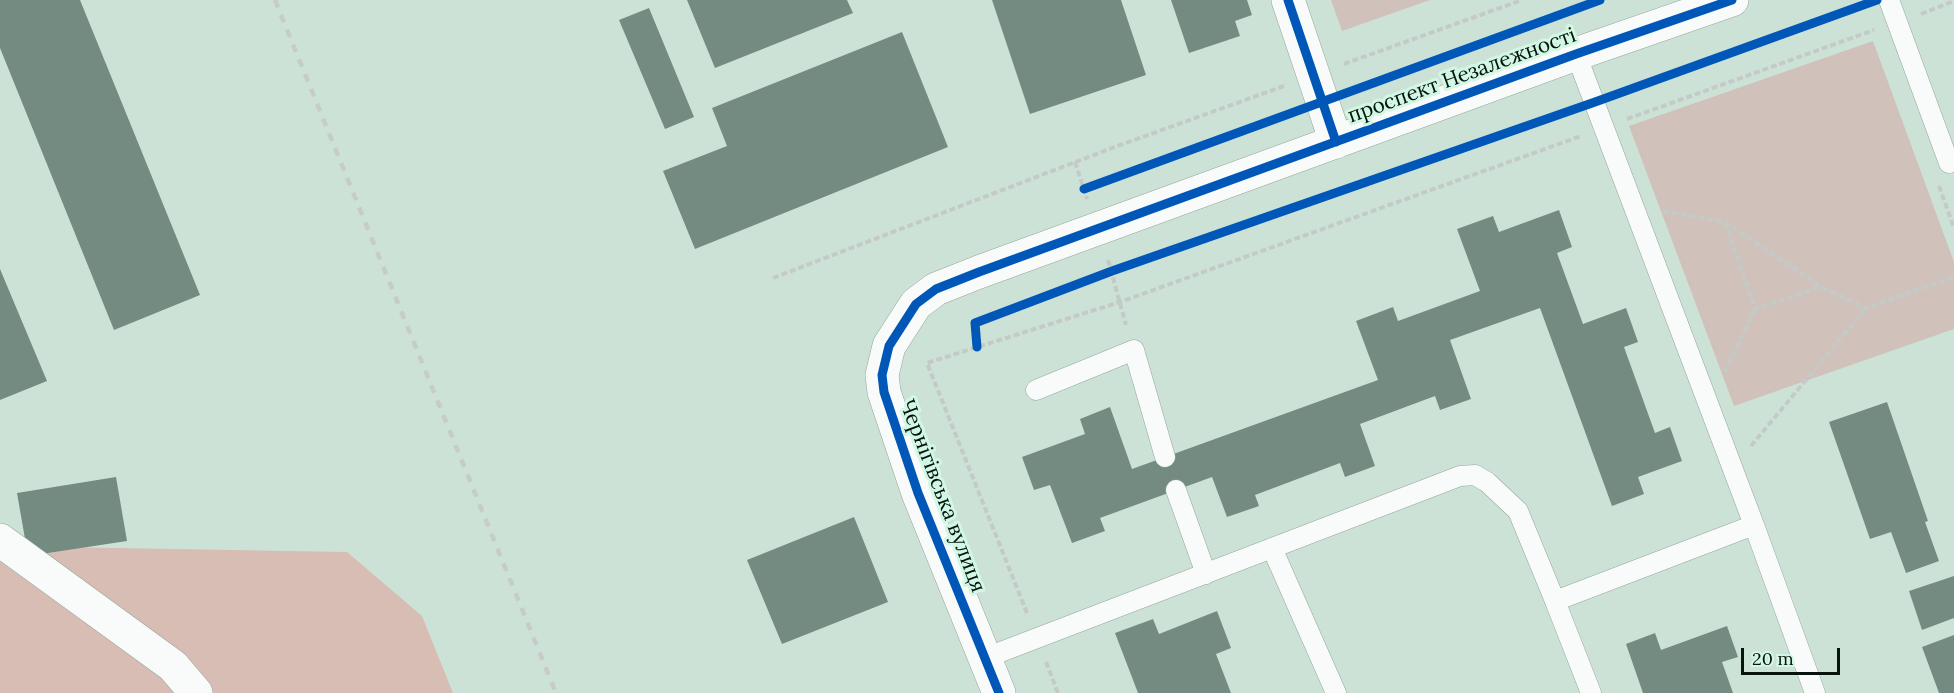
<!DOCTYPE html>
<meta charset="utf-8">
<style>
body{margin:0}
#map{position:relative;width:1954px;height:693px;overflow:hidden;background:#cde2d7;font-family:Lora,serif}
canvas{display:block}
.scale{position:absolute;left:1741px;top:648px;width:99px;height:27px;box-sizing:border-box;border:3px solid #06140d;border-top:0;padding-left:8px;font-size:18px;line-height:21px;white-space:nowrap;color:#06140d;-webkit-text-stroke:4px #d2f8e5;paint-order:stroke}
</style>
<div id="map">
<canvas width="1954" height="693"></canvas>
<div class="scale">20 m</div>
</div>
<script>
const c = document.querySelector('canvas').getContext('2d');
c.lineJoin = 'round';
function fill(path, color) { c.fillStyle = color; c.fill(path, 'evenodd'); }
const poly = rows => new Path2D(rows.map(r => 'M' + r).join(''));
function strokePath(path, color, width, dash) { c.strokeStyle = color; c.lineWidth = width; c.lineCap = dash ? 'butt' : 'round'; c.setLineDash(dash || []); c.stroke(path); }
function label(font, color, halo, rows, align = 'center') {
  c.font = font + ' Lora,serif'; c.lineWidth = 6; c.setLineDash([]); c.textBaseline = 'middle'; c.strokeStyle = halo; c.fillStyle = color; for (const [text, x, y, turn = 0] of rows) {
    c.save(); c.translate(x, y); c.rotate((+turn || 0) * Math.PI / 180); c.textAlign = isNaN(turn) ? turn : align; if (halo) c.strokeText(text, 0, 0); c.fillText(text, 0, 0); c.restore();
  }
}
fill(poly([
 [1331,0,1430,0,1342,31],
 [1873,41,1954,262,1954,329,1734,406,1629,126]
]), '#d0c2ba');
fill(poly([
 [0,546,347,552,422,616,453,693,0,693]
]), '#d7bdb3');
fill(poly([
 [0,0,80,0,200,295,114,330,0,48],
 [687,0,847,0,853,13,715,68],
 [992,0,1121,0,1146,75,1030,114],
 [1171,0,1247,0,1252,15,1235,21,1240,36,1189,53],
 [649,8,694,117,665,129,619,20],
 [902,32,948,147,695,249,663,171,727,146,712,108],
 [1559,210,1572,247,1557,253,1583,324,1626,308,1638,342,1624,347,1655,433,1670,427,1682,461,1638,477,1644,494,1612,506,1540,308,1450,340,1471,399,1440,410,1435,396,1360,424,1375,466,1345,477,1340,463,1255,495,1259,506,1227,517,1212,477,1100,518,1105,531,1072,543,1050,485,1034,490,1022,457,1085,434,1080,419,1110,407,1132,469,1378,380,1356,321,1393,307,1398,321,1480,291,1457,229,1493,216,1499,232],
 [0,269,47,381,0,400],
 [1887,402,1928,521,1925,522,1939,561,1906,573,1891,532,1870,539,1829,422],
 [116,477,127,541,28,556,17,493],
 [854,517,888,602,782,644,747,560],
 [1954,576,1954,618,1922,630,1909,591],
 [1217,611,1231,648,1216,654,1231,693,1138,693,1115,633,1153,619,1159,634],
 [1727,626,1738,657,1722,662,1733,693,1643,693,1626,644,1655,633,1661,650],
 [1954,635,1954,693,1939,693,1922,647]
]), '#748b81');
const lane = poly([
 [1889,0,1949,163,1954,161],
 [1036,390,1134,350,1165,457],
 [1176,490,1206,574],
 [1754,525,1815,693],
 [1272,548,1336,693],
 [1555,601,1591,693],
 [985,658,1460,476,1475,475,1487,482,1518,511,1555,601,1754,525,1576,54]
]);
const street = poly([
 [0,540,173,666,196,693]
]);
const secondary = poly([
 [1288,0,1336,142],
 [999,693,918,493,884,392,882,375,889,346,916,304,936,289,979,272,1576,54,1732,0]
]);
strokePath(lane, '#95a69e', 21);
strokePath(street, '#95a69e', 34);
strokePath(secondary, '#95a69e', 34);
strokePath(poly([
 [1921,14,1954,1],
 [1344,64,1522,0],
 [1627,119,1874,30],
 [1075,162,1087,199],
 [1939,186,1954,228],
 [1663,211,1725,222,1820,286,1866,308,1954,277],
 [1725,222,1755,309,1820,287],
 [1108,260,1126,325],
 [773,278,1112,148,1284,86],
 [1725,372,1755,309],
 [1751,446,1866,308],
 [1027,613,927,363,1120,302,1581,136],
 [1046,662,1058,693]
]), '#c4cac7', 4, [6, 3]);
strokePath(lane, '#f8fbf9', 20);
strokePath(street, '#f8fbf9', 33);
strokePath(secondary, '#f8fbf9', 33);
strokePath(poly([
 [275,0,556,693]
]), '#c5ccc9', 4.5, [8, 8]);
strokePath(poly([
 [1288,0,1336,142],
 [1084,189,1600,0],
 [977,347,975,323,1112,271,1595,102,1877,0],
 [999,693,918,493,884,392,882,375,889,346,916,304,936,289,979,272,1576,54,1732,0]
]), '#0057b8', 9);
label('21px', '#06140d', '#d2f8e5', [
 ["проспект Незалежності",1462,76,-20],
 ["Чернігівська вулиця",942,496,69]
]);
</script>
